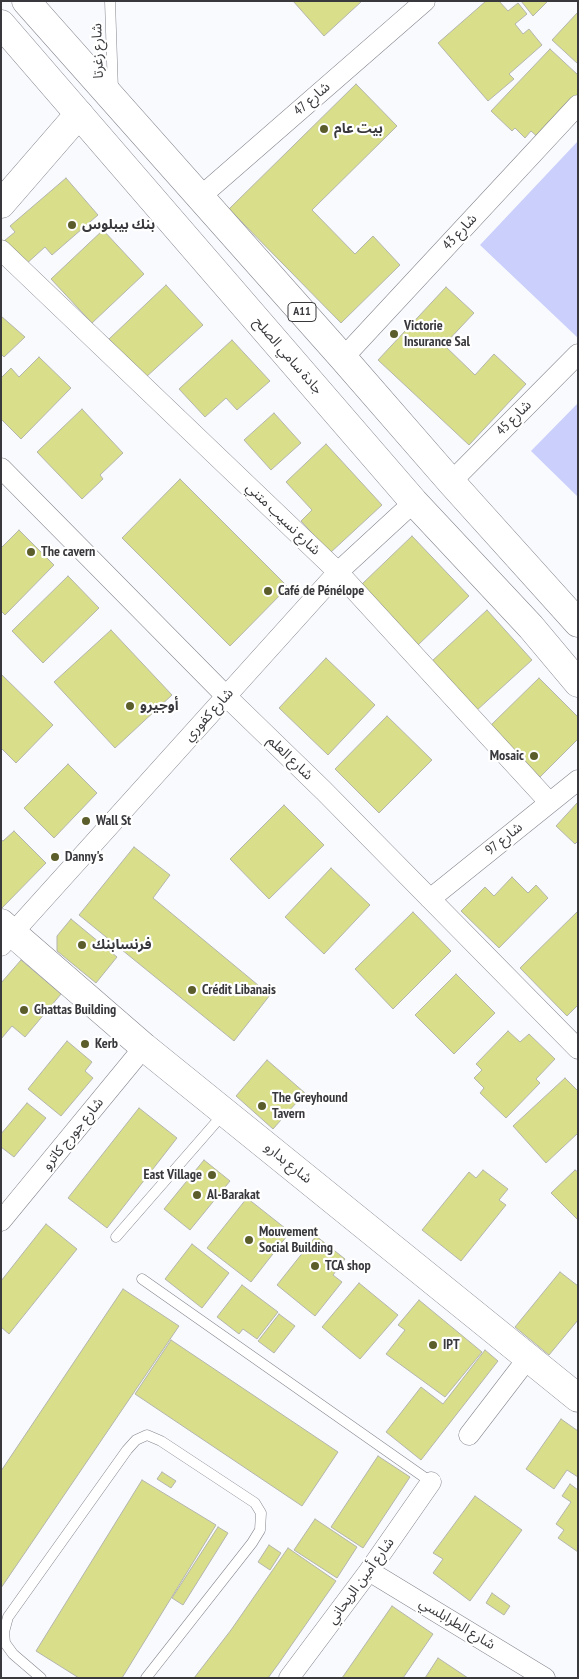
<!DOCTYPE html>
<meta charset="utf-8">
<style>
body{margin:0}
#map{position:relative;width:579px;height:1679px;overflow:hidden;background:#f9fafe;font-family:"PT Sans Narrow",sans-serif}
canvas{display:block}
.frame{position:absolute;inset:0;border:2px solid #39393d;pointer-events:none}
</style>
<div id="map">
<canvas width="579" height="1679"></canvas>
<div class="frame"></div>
</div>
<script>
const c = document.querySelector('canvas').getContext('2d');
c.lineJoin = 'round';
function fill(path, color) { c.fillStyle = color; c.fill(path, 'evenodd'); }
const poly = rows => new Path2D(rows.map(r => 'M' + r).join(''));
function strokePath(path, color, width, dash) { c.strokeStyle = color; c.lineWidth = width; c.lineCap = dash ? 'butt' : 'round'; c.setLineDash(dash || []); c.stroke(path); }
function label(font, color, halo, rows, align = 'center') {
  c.font = font + ' "PT Sans Narrow","Noto Sans Arabic",sans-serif'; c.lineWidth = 4.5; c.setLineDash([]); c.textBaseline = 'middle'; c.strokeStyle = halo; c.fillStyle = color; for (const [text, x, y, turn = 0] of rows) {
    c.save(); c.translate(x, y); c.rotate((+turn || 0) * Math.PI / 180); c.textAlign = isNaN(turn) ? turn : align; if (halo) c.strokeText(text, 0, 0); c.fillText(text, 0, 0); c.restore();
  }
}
fill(poly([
 [578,141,578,338,480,245],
 [578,403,578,495,577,496,531,451]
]), '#cacffb');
const building = poly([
 [293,1,362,1,324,36,293,1],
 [486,1,499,1,508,11,518,3,527,14,515,24,523,34,529,29,542,45,509,74,514,79,488,101,438,43,486,1],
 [521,1,548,1,533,16,521,1],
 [578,12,578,64,552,40,578,12],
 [550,49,578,75,578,99,540,139,531,131,525,138,515,128,512,131,491,111,550,49],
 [356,84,397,126,312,210,355,254,373,236,400,265,341,323,229,209,356,84],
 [66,178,98,215,52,255,45,247,25,265,4,241,15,232,10,226,66,178],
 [103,230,144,274,92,323,51,279,103,230],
 [166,285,203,325,145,378,109,339,166,285],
 [446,287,474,313,444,345,475,375,494,354,526,384,469,445,378,360,446,287],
 [1,316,25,337,4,357,1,354,1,316],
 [232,340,270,381,237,410,226,398,205,417,179,389,232,340],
 [39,357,71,388,21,439,1,419,1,378,11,368,19,377,39,357],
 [82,409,123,453,100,475,103,479,82,499,37,452,82,409],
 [274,413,301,443,271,470,244,440,274,413],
 [326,444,382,505,330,553,301,521,312,510,286,482,326,444],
 [180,479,288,587,230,646,122,538,180,479],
 [19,530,54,565,5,615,1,611,1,548,19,530],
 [412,536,469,596,418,645,361,585,412,536],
 [68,576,99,608,43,663,12,631,68,576],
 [487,610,532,660,476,711,432,661,487,610],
 [111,630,172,695,115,748,54,682,111,630],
 [326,658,375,705,328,755,279,708,326,658],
 [1,674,53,725,16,763,1,748,1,674],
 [539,678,578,717,578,739,540,777,490,726,539,678],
 [387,716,432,760,379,813,335,769,387,716],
 [68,764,97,793,54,838,24,808,68,764],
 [578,802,578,841,575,844,556,826,578,802],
 [284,805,324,845,269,899,230,859,284,805],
 [14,831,46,863,1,909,1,840,3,841,14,831],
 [134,847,170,875,153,898,270,995,234,1041,79,915,134,847],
 [331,868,370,905,324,954,285,917,331,868],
 [512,877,528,893,536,885,548,898,499,948,461,911,485,887,494,896,512,877],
 [578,911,578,1005,567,1016,520,968,578,911],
 [413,912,451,951,393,1009,355,969,413,912],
 [71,919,117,957,96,983,57,951,57,936,71,919],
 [21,960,61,994,25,1037,12,1026,1,1039,1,983,21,960],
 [456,974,495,1013,454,1054,415,1015,456,974],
 [508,1031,520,1042,529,1034,555,1059,536,1079,540,1083,506,1118,480,1093,484,1088,474,1078,482,1070,476,1064,508,1031],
 [67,1041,92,1062,85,1071,93,1078,61,1116,28,1089,67,1041],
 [267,1060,305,1093,273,1129,236,1096,267,1060],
 [565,1078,578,1091,578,1133,546,1163,513,1126,565,1078],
 [27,1103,46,1118,14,1157,1,1147,1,1134,27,1103],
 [139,1108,177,1138,107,1228,68,1198,139,1108],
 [204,1160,230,1181,190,1230,164,1209,204,1160],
 [483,1170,508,1189,499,1200,506,1205,461,1261,422,1230,469,1172,476,1178,483,1170],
 [575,1170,578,1172,578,1220,551,1193,575,1170],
 [247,1198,290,1232,251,1282,207,1248,247,1198],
 [46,1224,77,1249,9,1334,1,1327,1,1281,46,1224],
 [316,1236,345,1259,333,1275,342,1282,315,1316,277,1285,316,1236],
 [192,1244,229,1273,202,1308,165,1279,192,1244],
 [560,1272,578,1286,578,1320,549,1355,515,1327,560,1272],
 [359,1283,398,1315,360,1359,322,1327,359,1283],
 [242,1285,278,1312,257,1339,243,1329,239,1334,217,1317,242,1285],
 [123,1289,179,1326,1,1588,1,1471,123,1289],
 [419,1300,482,1352,445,1397,386,1354,405,1330,398,1325,419,1300],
 [279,1314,295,1326,274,1353,258,1341,279,1314],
 [171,1340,338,1452,302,1506,135,1394,171,1340],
 [485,1350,498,1361,421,1460,386,1432,421,1387,443,1404,485,1350],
 [561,1419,578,1431,578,1477,567,1470,554,1489,526,1469,561,1419],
 [378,1456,410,1477,363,1548,331,1527,378,1456],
 [162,1472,176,1481,171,1488,157,1479,162,1472],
 [142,1480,216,1525,122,1678,79,1678,36,1651,142,1480],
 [570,1484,578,1490,578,1552,558,1538,564,1530,556,1524,571,1502,562,1496,570,1484],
 [475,1496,522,1530,470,1601,433,1573,443,1559,433,1553,475,1496],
 [315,1519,357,1547,337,1578,294,1550,315,1519],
 [218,1527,228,1533,183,1605,172,1598,218,1527],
 [269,1545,281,1553,270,1570,258,1562,269,1545],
 [288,1548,336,1581,279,1663,268,1678,194,1678,231,1630,288,1548],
 [492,1593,510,1606,504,1615,486,1603,492,1593],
 [392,1606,433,1634,403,1678,342,1678,392,1606],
 [438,1658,468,1678,425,1678,438,1658]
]);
fill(building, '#d9de8a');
strokePath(building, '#b4b5ad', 1);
const lane = poly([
 [110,1,113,91],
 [116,1237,225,1112],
 [142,1279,431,1482],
 [41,1678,13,1654,5,1643,4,1632,8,1617,127,1450,136,1440,147,1435,161,1441,255,1503,261,1513,260,1530,252,1543,146,1678]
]);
const street = poly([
 [200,197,425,1],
 [1,250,338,572,549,802],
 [343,358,578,105],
 [1,468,226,696,324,791,578,1049],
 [451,482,578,354],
 [430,899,578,780],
 [1,946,338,572,414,502],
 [1,1221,144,1047],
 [469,1435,528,1358],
 [369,1571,545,1678],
 [289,1678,369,1571,431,1482]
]);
const secondary = poly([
 [1,204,79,114],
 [1,923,144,1047,578,1398]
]);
const highway = poly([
 [26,1,343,358,451,482,578,623],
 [1,24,414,502,531,627,578,683]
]);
strokePath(lane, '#85868e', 11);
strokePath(street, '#85868e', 21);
strokePath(secondary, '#85868e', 29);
strokePath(highway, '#85868e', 29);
strokePath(lane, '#fff', 10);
strokePath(street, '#fff', 20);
strokePath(secondary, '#fff', 28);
strokePath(highway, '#fff', 28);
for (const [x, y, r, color] of [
 [324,129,5,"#5b5d2a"],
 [72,225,5,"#5b5d2a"],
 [394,334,5,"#5b5d2a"],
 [31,552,5,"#5b5d2a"],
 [268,591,5,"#5b5d2a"],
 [130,706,5,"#5b5d2a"],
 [534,756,5,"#5b5d2a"],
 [86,821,5,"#5b5d2a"],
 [55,857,5,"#5b5d2a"],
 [82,945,5,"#5b5d2a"],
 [192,990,5,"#5b5d2a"],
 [24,1010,5,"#5b5d2a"],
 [85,1044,5,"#5b5d2a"],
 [262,1106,5,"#5b5d2a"],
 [212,1175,5,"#5b5d2a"],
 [197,1195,5,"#5b5d2a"],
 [249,1240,5,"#5b5d2a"],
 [315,1266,5,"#5b5d2a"],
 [433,1345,5,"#5b5d2a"]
]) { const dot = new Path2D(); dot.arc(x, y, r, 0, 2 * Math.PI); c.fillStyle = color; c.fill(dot); strokePath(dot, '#fff', 2); }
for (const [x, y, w] of [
 [302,312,28]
]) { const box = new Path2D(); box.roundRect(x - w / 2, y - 9.5, w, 19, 4); c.fillStyle = '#fff'; c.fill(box); strokePath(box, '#39393d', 1); }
label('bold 12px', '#39393d', null, [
 ["A11",302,312]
]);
label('14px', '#39393d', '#fff', [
 ["شارع زغرتا",98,51,-92],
 ["شارع 47",312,99,-41],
 ["شارع 43",460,232,-47],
 ["جادة سامي الصلح",288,356,49],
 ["شارع 45",514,418,-45],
 ["شارع نسيب متني",283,519,44],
 ["شارع كفوري",209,715,-48],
 ["شارع العلم",290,758,44],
 ["شارع 97",504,839,-39],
 ["شارع جورج كاترو",73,1134,-51],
 ["شارع بدارو",288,1163,39],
 ["شارع أمين الريحاني",361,1581,-54],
 ["شارع الطرابلسي",457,1624,31]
]);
label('bold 14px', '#39393d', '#fff', [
 ["بيت عام",334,129],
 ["بنك بيبلوس",82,225],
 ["Victorie",404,326],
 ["Insurance Sal",404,342],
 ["The cavern",41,552],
 ["Café de Pénélope",278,591],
 ["أوجيرو",140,706],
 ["Mosaic",524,756,"right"],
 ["Wall St",96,821],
 ["Danny's",65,857],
 ["فرنسابنك",92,945],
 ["Crédit Libanais",202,990],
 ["Ghattas Building",34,1010],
 ["Kerb",95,1044],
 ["The Greyhound",272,1098],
 ["Tavern",272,1114],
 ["East Village",202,1175,"right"],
 ["Al-Barakat",207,1195],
 ["Mouvement",259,1232],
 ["Social Building",259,1248],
 ["TCA shop",325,1266],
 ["IPT",443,1345]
], 'left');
</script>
